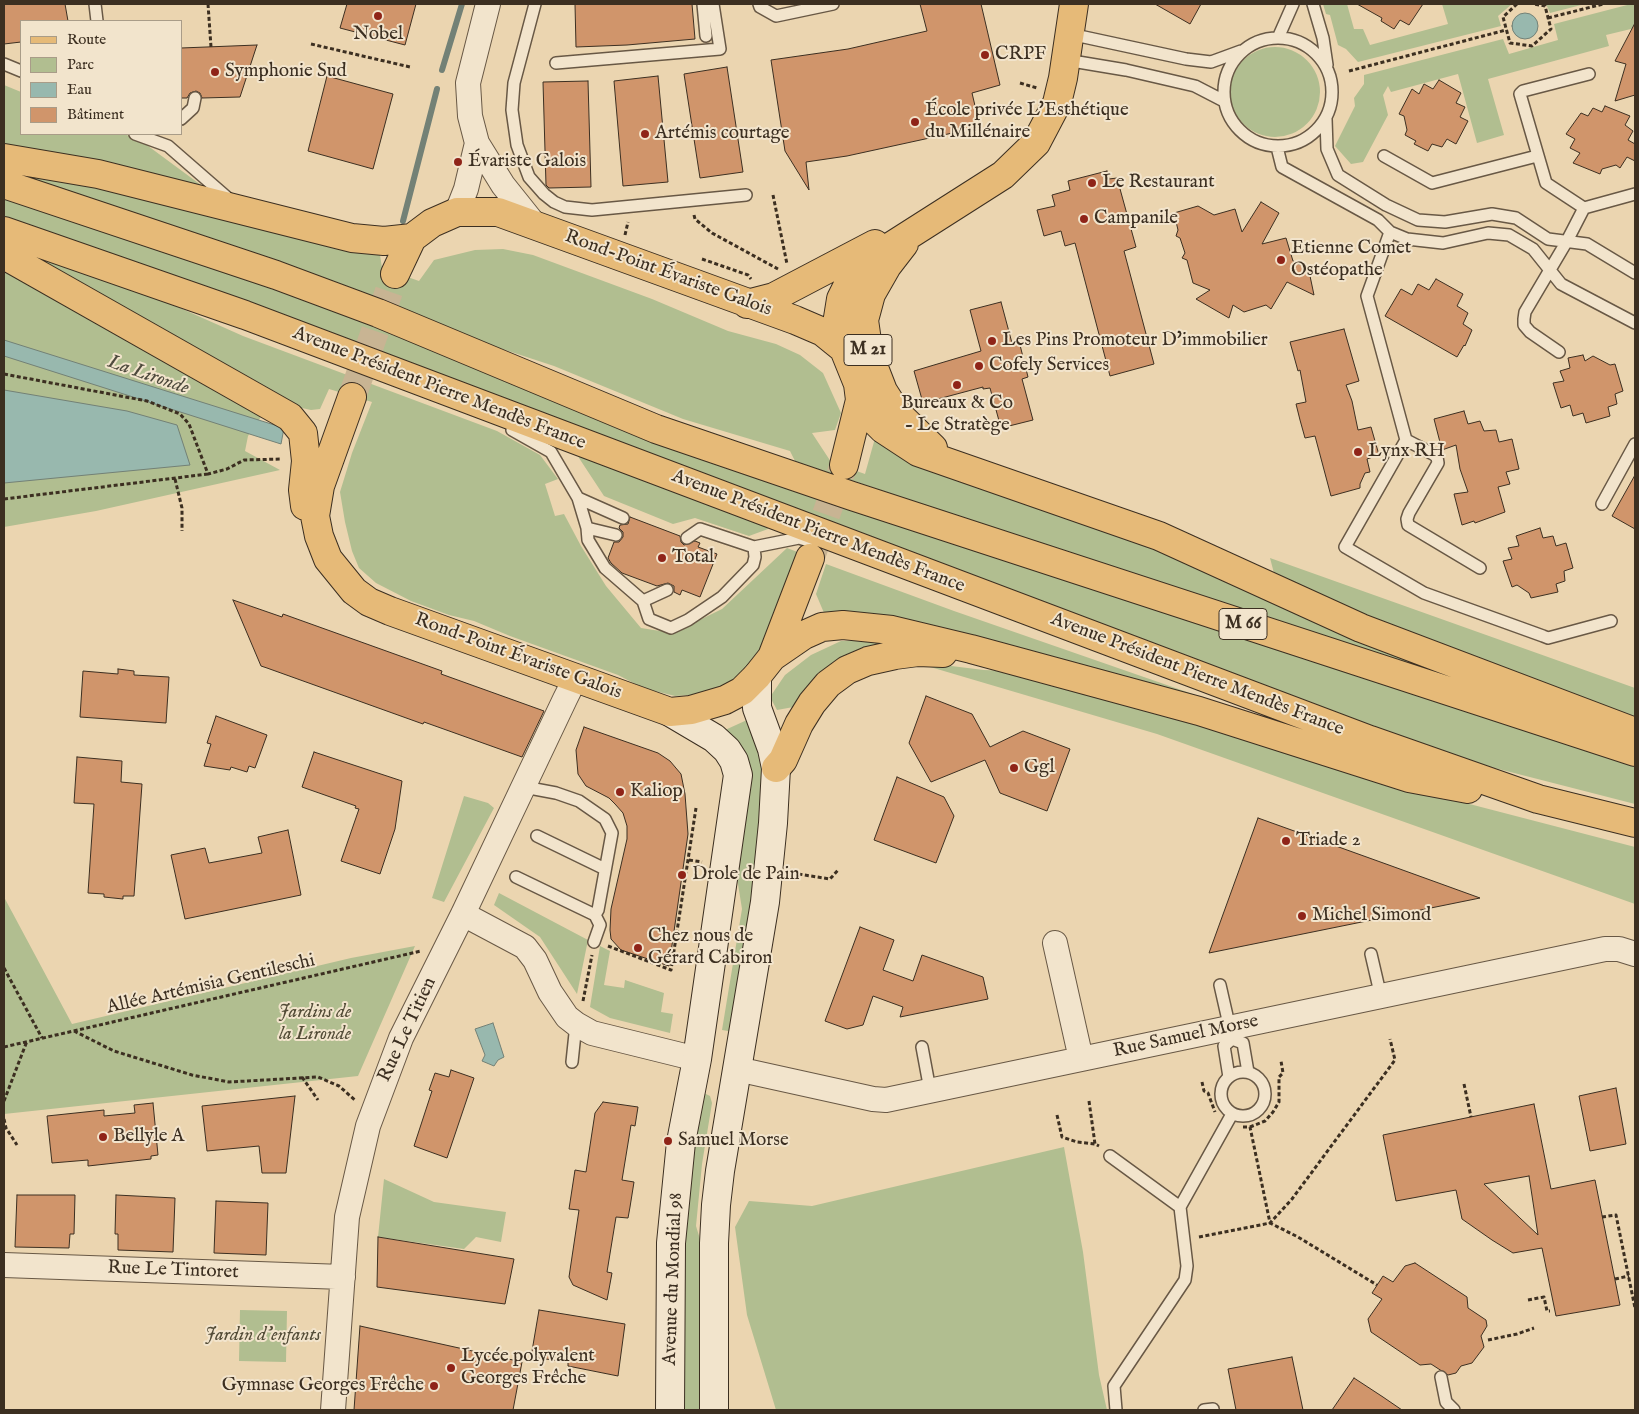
<!DOCTYPE html>
<meta charset="utf-8">
<style>
body{margin:0}
#map{position:relative;width:1639px;height:1414px;overflow:hidden;background:#ebd5b0;font-family:"IM FELL English",serif}
canvas{display:block}
.frame{position:absolute;inset:0;border:5px solid #3c2f21;pointer-events:none}
.legend{position:absolute;left:20px;top:20px;width:162px;height:115px;box-sizing:border-box;background:#f2e4cc;border:1px solid #a99c88;margin:0;padding:6px 9px;list-style:none;font-size:15px;color:#3c2f21}
.legend li{display:flex;align-items:center;gap:10px;height:25px}
.legend b{width:25px;border:1px solid #a99c88}
</style>
<div id="map">
<canvas width="1639" height="1414"></canvas>
<div class="frame"></div>
<ul class="legend">
<li><b style="height:6px;background:#e6ba78"></b>Route</li>
<li><b style="height:14px;background:#b1be90"></b>Parc</li>
<li><b style="height:14px;background:#98b8ae"></b>Eau</li>
<li><b style="height:14px;background:#d0956b"></b>Bâtiment</li>
</ul>
</div>
<script>
const c = document.querySelector('canvas').getContext('2d');
c.lineJoin = 'round';
function fill(path, color) { c.fillStyle = color; c.fill(path, 'evenodd'); }
const poly = rows => new Path2D(rows.map(r => 'M' + r).join(''));
function strokePath(path, color, width, dash) { c.strokeStyle = color; c.lineWidth = width; c.lineCap = dash ? 'butt' : 'round'; c.setLineDash(dash || []); c.stroke(path); }
function label(font, color, halo, rows, align = 'center') {
  c.font = font + ' "IM FELL English",serif'; c.lineWidth = 4; c.setLineDash([]); c.textBaseline = 'middle'; c.strokeStyle = halo; c.fillStyle = color; for (const [text, x, y, turn = 0] of rows) {
    c.save(); c.translate(x, y); c.rotate((+turn || 0) * Math.PI / 180); c.textAlign = isNaN(turn) ? turn : align; if (halo) c.strokeText(text, 0, 0); c.fillText(text, 0, 0); c.restore();
  }
}
fill(poly([
 [1323,4,1347,4,1354,29,1363,29,1370,45,1448,24,1442,4,1512,4,1498,16,1501,26,1358,62,1346,49,1338,45,1330,15,1326,14],
 [1546,4,1585,4,1550,13],
 [1631,4,1635,4,1635,28,1606,35,1609,46,1488,79,1504,135,1477,143,1458,74,1391,92,1388,86,1383,95,1388,115,1363,162,1351,164,1335,146,1355,106,1354,98,1364,84,1364,75,1503,39,1509,54,1558,40,1554,24],
 '1230 92a45 45 0 1 1 90 0a45 45 0 1 1-90 0Z',
 [4,85,21,92,21,134,124,134,140,140,205,188,4,148],
 [11,169,379,248,382,268,419,281,434,260,475,250,503,249,533,255,652,299,728,331,776,344,800,355,823,373,841,413,835,430,812,433,831,462,865,474,877,431,1158,546,1407,659,1405,666,812,467,795,461,790,451,683,419,554,366,490,345,415,313,10,174],
 [4,195,1635,764,1635,804,1483,765,1389,733,811,516,400,359,4,218],
 [48,259,151,295,243,336,497,431,540,455,558,479,545,484,555,516,564,514,581,546,606,586,641,628,673,633,722,609,787,548,800,553,761,652,740,677,708,694,675,696,643,688,618,675,510,636,474,621,449,615,411,601,376,583,359,568,352,551,345,522,340,492,352,453,372,402,329,389,320,409,311,410,293,406,44,267],
 [4,270,136,346,263,414,248,436,245,451,280,470,96,511,4,527],
 [577,451,766,523,768,529,749,536,695,518,673,524,604,496,579,458],
 [1270,558,1635,688,1635,723,1449,655,1275,577],
 [826,564,954,611,1371,756,827,620,816,594],
 [841,641,901,641,799,706,777,710,770,697,785,675,811,655],
 [910,661,984,670,1030,672,1404,787,1635,847,1635,904,1157,734],
 [747,720,763,749,767,798,734,1032,722,1030,742,909,737,878,725,730],
 [464,796,488,803,494,808,444,902,432,898],
 [499,893,588,940,577,994,540,937,494,905],
 [4,897,72,1024,351,958,415,946,358,1076,4,1114],
 [600,946,610,951,604,985,624,988,625,980,664,993,661,1012,673,1014,670,1033,610,1018,590,1007],
 [704,1093,710,1096,712,1103,702,1164,696,1226,704,1252,703,1410,680,1410,681,1215],
 [1064,1147,1083,1252,1099,1375,1107,1410,776,1410,747,1315,735,1227,749,1201,812,1206],
 [384,1179,434,1202,506,1212,501,1242,476,1237,464,1249,378,1237],
 [240,1310,287,1311,286,1362,239,1361]
]), '#b1be90');
const water = poly([
 '1512 26a13 13 0 1 1 26 0a13 13 0 1 1-26 0Z',
 [4,340,284,428,281,444,4,356,4,340],
 [4,390,127,411,177,425,190,465,4,483,4,390],
 [493,1023,504,1057,498,1060,494,1066,482,1061,485,1055,475,1029,493,1023]
]);
fill(water, '#98b8ae');
strokePath(water, '#738176', 1);
strokePath(poly([
 [442,70,462,4],
 [403,221,437,89]
]), '#738176', 6);
const building = poly([
 [4,4,65,4,68,21,21,21,21,42,4,44,4,4],
 [347,4,416,4,405,45,340,28,347,4],
 [575,4,692,4,695,39,627,45,576,47,575,4],
 [920,4,981,4,1000,85,972,93,980,127,847,156,806,162,809,190,785,151,771,60,848,49,927,31,920,4],
 [1155,4,1201,4,1190,24,1155,4],
 [1357,4,1423,4,1409,25,1400,20,1394,29,1381,21,1382,18,1357,4],
 [1635,23,1635,95,1615,101,1626,64,1615,61,1635,23],
 [257,45,240,97,202,98,200,93,196,91,190,93,187,98,181,98,181,48,257,45],
 [727,67,743,172,700,178,684,74,727,67],
 [327,76,393,94,373,169,308,151,327,76],
 [658,76,668,182,623,186,614,81,658,76],
 [1439,80,1461,93,1456,103,1465,107,1460,117,1468,121,1456,144,1447,139,1442,147,1432,144,1428,151,1414,144,1416,141,1405,135,1407,130,1404,116,1399,114,1412,89,1419,94,1424,84,1433,89,1439,80],
 [588,81,591,187,549,188,546,185,543,82,588,81],
 [1605,106,1630,116,1625,125,1633,131,1628,140,1635,144,1635,161,1627,157,1620,168,1616,165,1602,169,1600,174,1573,163,1580,153,1570,148,1575,139,1566,134,1581,113,1588,116,1593,108,1602,112,1605,106],
 [1107,171,1109,179,1117,178,1136,247,1124,251,1154,364,1110,376,1075,243,1065,246,1061,231,1044,236,1037,210,1055,206,1052,195,1070,190,1068,181,1107,171],
 [1261,202,1279,213,1262,244,1286,238,1293,261,1312,271,1310,276,1314,295,1287,282,1271,309,1266,305,1244,312,1233,305,1229,318,1196,299,1210,290,1193,283,1187,260,1182,258,1185,253,1180,238,1176,236,1178,230,1174,213,1198,206,1214,215,1235,209,1242,232,1261,202],
 [1436,279,1463,294,1457,306,1468,313,1463,324,1472,330,1465,346,1464,345,1457,357,1385,316,1401,289,1412,295,1418,284,1429,290,1436,279],
 [1001,302,1012,343,1019,341,1028,377,1022,379,1033,420,1001,428,990,388,983,389,983,387,923,403,914,371,981,351,970,310,1001,302],
 [1344,329,1359,381,1346,385,1352,401,1358,430,1371,427,1379,455,1367,459,1370,472,1365,473,1360,484,1360,488,1331,496,1315,436,1305,438,1300,420,1296,404,1306,402,1300,370,1298,371,1290,342,1344,329],
 [1583,355,1585,361,1593,356,1610,365,1615,364,1623,391,1615,394,1617,404,1608,407,1610,416,1586,423,1583,413,1573,416,1570,405,1561,408,1553,383,1564,381,1560,371,1570,368,1568,358,1583,355],
 [1464,411,1468,424,1480,421,1484,431,1496,430,1499,442,1512,439,1519,469,1506,472,1510,484,1498,487,1505,512,1475,523,1474,521,1462,525,1454,494,1468,492,1460,469,1456,445,1442,450,1434,419,1464,411],
 [1635,475,1635,529,1612,516,1635,475],
 [630,517,680,536,681,542,684,545,695,541,700,543,698,547,717,554,700,597,682,590,680,595,674,592,674,586,668,583,657,586,622,573,611,563,608,558,614,542,619,542,623,537,623,532,619,528,620,525,628,524,630,517],
 [1540,528,1543,538,1553,536,1556,546,1566,543,1573,568,1564,571,1565,581,1556,584,1558,592,1531,598,1529,593,1517,585,1512,587,1503,561,1512,559,1508,548,1519,546,1516,536,1540,528],
 [233,600,282,617,283,614,442,671,441,674,544,711,522,757,424,722,423,724,267,668,261,666,233,600],
 [118,669,134,671,134,675,169,677,166,723,80,717,83,671,118,674,118,669],
 [926,696,972,714,990,747,1023,731,1070,749,1047,811,1000,793,985,760,931,782,909,743,926,696],
 [216,716,267,735,255,768,249,766,247,772,231,767,230,770,204,766,211,744,207,743,216,716],
 [584,727,658,753,670,761,681,774,685,794,688,834,669,966,621,950,611,939,610,930,611,909,627,839,627,826,623,813,615,804,609,798,586,786,578,774,576,750,584,727],
 [314,752,402,781,395,829,380,874,341,861,359,809,355,808,356,806,302,787,314,752],
 [77,757,122,761,121,782,142,784,134,896,123,896,123,899,104,897,104,894,88,893,94,804,74,803,77,757],
 [897,777,944,797,954,816,936,863,874,840,897,777],
 [1258,818,1386,864,1480,898,1209,953,1258,818],
 [288,830,301,895,185,919,171,855,205,848,209,863,262,853,258,837,288,830],
 [860,927,894,940,883,970,913,981,922,955,983,977,988,999,900,1017,903,1007,873,996,863,1025,847,1029,825,1021,860,927],
 [451,1070,474,1078,447,1158,414,1146,432,1091,429,1090,435,1073,449,1077,451,1070],
 [1616,1088,1626,1144,1590,1151,1579,1096,1616,1088],
 [295,1096,286,1173,262,1173,259,1146,207,1151,202,1106,295,1096],
 [603,1102,638,1107,635,1126,631,1125,622,1180,634,1182,630,1207,628,1218,616,1217,607,1272,612,1273,607,1300,573,1285,569,1277,579,1210,569,1209,575,1170,586,1172,595,1113,603,1102],
 [153,1103,158,1155,151,1156,151,1159,88,1166,88,1160,52,1163,47,1116,104,1110,104,1116,135,1113,134,1105,153,1103],
 [1534,1104,1551,1189,1595,1180,1620,1305,1556,1316,1542,1248,1513,1253,1492,1240,1462,1219,1456,1190,1396,1201,1383,1135,1534,1104],
 [1529,1176,1538,1235,1484,1184,1529,1176],
 [17,1195,75,1195,74,1234,70,1234,69,1248,15,1247,17,1195],
 [116,1195,175,1198,173,1252,118,1250,118,1234,115,1234,116,1195],
 [216,1201,268,1203,266,1255,214,1253,216,1201],
 [378,1237,514,1259,505,1304,377,1287,378,1237],
 [1415,1263,1467,1297,1468,1308,1486,1320,1487,1326,1481,1336,1484,1347,1472,1363,1461,1366,1456,1373,1448,1375,1431,1364,1420,1365,1371,1332,1368,1319,1382,1299,1372,1293,1383,1276,1393,1282,1405,1266,1415,1263],
 [539,1310,625,1324,618,1376,568,1366,568,1362,531,1357,539,1310],
 [360,1326,522,1362,513,1410,354,1410,360,1326],
 [1292,1357,1303,1410,1236,1410,1228,1369,1292,1357],
 [1354,1378,1383,1397,1402,1410,1332,1410,1354,1378]
]);
fill(building, '#d0956b');
strokePath(building, '#3c2f21', 1);
strokePath(poly([
 [352,397,395,274],
 [812,554,843,467]
]), '#c8b493', 28, [28, 14]);
const lane = poly([
 [95,4,97,21],
 [535,4,514,83,512,110,517,145,529,177,544,194,554,202,565,207,592,210,746,195],
 [703,4,706,36],
 [759,4,760,7,776,16,833,4],
 [1313,4,1323,38,1327,65],
 [1070,34,1186,59,1211,62,1241,51],
 '1224 92a54 54 0 1 1 108 0a54 54 0 1 1-108 0Z',
 [1278,38,1293,4],
 [1066,60,1126,70,1195,86,1224,101],
 [556,63,720,49,713,4],
 [4,64,21,71],
 [1589,74,1523,91,1520,94,1546,183,1584,208,1635,194],
 [181,119,193,108,195,98],
 [1326,119,1327,149,1338,175,1386,205,1418,220,1445,222,1492,214,1516,218,1548,239,1587,244,1635,273],
 [135,134,168,146,230,200],
 [1277,147,1282,167,1378,220,1390,232,1407,239,1443,243,1488,233,1509,235,1533,249,1561,284,1635,323],
 [1384,156,1432,183,1537,156],
 [1390,232,1367,296,1406,440,1345,547,1424,593,1543,636,1548,638,1611,621],
 [1559,352,1530,332,1524,325,1524,319,1525,312,1567,241,1584,208],
 [512,430,551,452,578,498,623,518],
 [1406,440,1433,454,1437,457,1438,463,1409,513,1407,519,1408,525,1480,568],
 [578,498,587,528,588,540,605,568,643,601,649,619,671,628,688,620,722,597,753,565,755,557,754,547],
 [1602,504,1635,444],
 [587,528,616,535],
 [687,538,700,529,754,547,799,538,812,542],
 [643,601,667,590],
 [537,836,605,869],
 [516,877,595,915,598,910,612,833,605,819,579,801,556,793,524,787],
 [594,942,600,925,595,915],
 [1371,954,1381,997],
 [1220,985,1230,1029],
 [1232,1039,1243,1043,1248,1072],
 [922,1047,930,1090],
 [572,1062,576,1024],
 '1221 1094a22 22 0 1 1 44 0a22 22 0 1 1-44 0Z',
 [1229,1077,1224,1046,1232,1039],
 [1110,1156,1180,1207],
 [1441,1377,1446,1402,1454,1410],
 [1116,1410,1114,1386,1185,1280,1187,1266,1180,1207,1232,1114],
 [1204,1410,1213,1409]
]);
const street = poly([
 [488,4,468,83,470,116,477,143,503,185,535,225],
 [457,212,466,189,477,143],
 [463,914,525,947,535,960,550,992,567,1017,576,1024,592,1033,697,1059],
 [1055,943,1081,1059],
 [737,1069,873,1099,886,1100,1605,949,1619,949,1635,954],
 [4,1265,343,1277],
 [333,1410,347,1217,368,1126,401,1038,463,914,565,699,570,689,569,676]
]);
const secondary = poly([
 [670,712,714,738,727,750,734,761,738,775,697,1059,681,1142,671,1243,670,1410],
 [714,1410,714,1243,716,1205,720,1171,765,902,773,823,776,768,772,749,757,708,757,676]
]);
const primary = poly([
 [4,158,98,174,352,238,384,241,412,238],
 [4,184,276,275,378,313,656,429,852,496,1635,752],
 [4,231,245,315,1370,740,1538,799,1635,823],
 [904,244,887,266,871,294,864,320,869,355,883,391,897,413,933,448],
 [4,255,290,417,303,433,306,461,303,490,305,506],
 [395,274,412,238,432,223,457,212,498,212,795,320,823,332,844,349],
 [747,304,774,297,875,244],
 [352,397,320,486,315,516,319,536,328,559,354,591,369,602,390,611,670,712,691,710,725,700,742,691,757,676,772,657,810,558],
 [860,400,869,415,883,429,918,452,1159,536,1361,628,1635,732],
 [844,465,860,400,858,384,839,337,837,324,841,299,850,281,868,261,1003,175,1036,143,1057,103,1063,78,1074,4],
 [772,657,804,635,822,627,843,625,892,630,971,649,1199,711,1409,778,1468,789],
 [776,768,783,760,799,724,812,703,828,684,847,670,868,661,895,655,918,652,943,653]
]);
strokePath(lane, '#685845', 14);
strokePath(street, '#685845', 26);
strokePath(secondary, '#3c2f21', 30);
strokePath(primary, '#3c2f21', 30);
strokePath(poly([
 [208,4,211,47],
 [1517,4,1503,17,1510,43,1532,46,1551,29,1545,6,1534,4],
 [1548,18,1603,4],
 [311,44,410,67],
 [1349,71,1506,30],
 [1020,83,1037,88],
 [773,195,787,264],
 [694,215,695,219,712,233,778,269],
 [625,235,628,222],
 [702,259,748,275,751,279],
 [4,374,147,401,180,414,189,424,208,474,227,469,244,460,282,459],
 [175,479,182,508,182,531],
 [4,499,208,474],
 [689,860,702,862],
 [792,873,830,879,839,869],
 [608,946,671,970,696,808],
 [4,968,42,1038],
 [583,1001,592,955],
 [74,1031,114,1051,192,1075,229,1082,318,1077,339,1086,356,1101],
 [4,1047,421,951],
 [302,1077,318,1100],
 [1202,1082,1204,1091,1208,1093,1215,1112],
 [1464,1084,1471,1117],
 [4,1101,27,1041],
 [1089,1101,1095,1144,1099,1146],
 [1057,1115,1062,1137,1077,1142,1095,1144],
 [4,1119,6,1128,17,1145],
 [1243,1127,1250,1127,1270,1223,1292,1199,1395,1060,1390,1039],
 [1250,1127,1265,1121,1273,1112,1279,1102,1279,1077,1283,1073,1281,1061],
 [1602,1217,1616,1215,1635,1308],
 [1199,1237,1270,1223,1298,1237,1377,1285],
 [1615,1279,1629,1276],
 [1528,1300,1544,1297,1547,1311,1550,1311],
 [1488,1340,1517,1334,1534,1328]
]), '#3c2f21', 3, [4, 2.5]);
strokePath(lane, '#f2e4cc', 11);
strokePath(street, '#f2e4cc', 24);
strokePath(secondary, '#f2e4cc', 28);
strokePath(primary, '#e6ba78', 28);
for (const [x, y, r, color] of [
 [378,16,5,"#8f2418"],
 [985,55,5,"#8f2418"],
 [215,72,5,"#8f2418"],
 [915,122,5,"#8f2418"],
 [645,134,5,"#8f2418"],
 [458,162,5,"#8f2418"],
 [1092,183,5,"#8f2418"],
 [1084,219,5,"#8f2418"],
 [1281,260,5,"#8f2418"],
 [992,341,5,"#8f2418"],
 [979,366,5,"#8f2418"],
 [957,385,5,"#8f2418"],
 [1358,452,5,"#8f2418"],
 [662,558,5,"#8f2418"],
 [1014,768,5,"#8f2418"],
 [620,792,5,"#8f2418"],
 [1286,841,5,"#8f2418"],
 [682,875,5,"#8f2418"],
 [1302,916,5,"#8f2418"],
 [638,948,5,"#8f2418"],
 [103,1137,5,"#8f2418"],
 [668,1141,5,"#8f2418"],
 [451,1368,5,"#8f2418"],
 [434,1386,5,"#8f2418"]
]) { const dot = new Path2D(); dot.arc(x, y, r, 0, 2 * Math.PI); c.fillStyle = color; c.fill(dot); strokePath(dot, '#f2e4cc', 2); }
for (const [x, y, w] of [
 [868,350,48],
 [1243,624,48]
]) { const box = new Path2D(); box.roundRect(x - w / 2, y - 15.5, w, 31, 4); c.fillStyle = '#f2e4cc'; c.fill(box); strokePath(box, '#3c2f21', 1); }
label('bold 18px', '#3c2f21', null, [
 ["M 21",868,350],
 ["M 66",1243,624]
]);
label('19px', '#3c2f21', '#f2e4cc', [
 ["Nobel",378,35,"center"],
 ["CRPF",995,55],
 ["Symphonie Sud",225,72],
 ["École privée L'Esthétique",925,111],
 ["du Millénaire",925,133],
 ["Artémis courtage",655,134],
 ["Évariste Galois",468,162],
 ["Le Restaurant",1102,183],
 ["Campanile",1094,219],
 ["Etienne Comet",1291,249],
 ["Ostéopathe",1291,271],
 ["Les Pins Promoteur D'immobilier",1002,341],
 ["Cofely Services",989,366],
 ["Bureaux & Co",957,404,"center"],
 ["- Le Stratège",957,426,"center"],
 ["Lynx RH",1368,452],
 ["Total",672,558],
 ["Ggl",1024,768],
 ["Kaliop",630,792],
 ["Triade 2",1296,841],
 ["Drole de Pain",692,875],
 ["Michel Simond",1312,916],
 ["Chez nous de",648,937],
 ["Gérard Cabiron",648,959],
 ["Bellyle A",113,1137],
 ["Samuel Morse",678,1141],
 ["Lycée polyvalent",461,1357],
 ["Georges Frêche",461,1379],
 ["Gymnase Georges Frêche",424,1386,"right"]
], 'left');
label('19px', '#3c2f21', '#f2e4cc', [
 ["Rond-Point Évariste Galois",668,274,20],
 ["Avenue Président Pierre Mendès France",439,389,21],
 ["Avenue Président Pierre Mendès France",818,532,21],
 ["Rond-Point Évariste Galois",518,657,20],
 ["Avenue Président Pierre Mendès France",1197,675,21],
 ["Allée Artémisia Gentileschi",211,985,-13],
 ["Rue Le Titien",408,1030,-65],
 ["Rue Samuel Morse",1186,1037,-12],
 ["Rue Le Tintoret",173,1271,2],
 ["Avenue du Mondial 98",674,1279,-88]
]);
label('italic 19px', '#534c37', '#f2e4cc', [
 ["Jardins de",315,1013],
 ["la Lironde",315,1035],
 ["Jardin d'enfants",263,1336]
]);
label('italic 20px', '#4e4a3d', '#f2e4cc', [
 ["La Lironde",148,376,19]
]);
</script>
